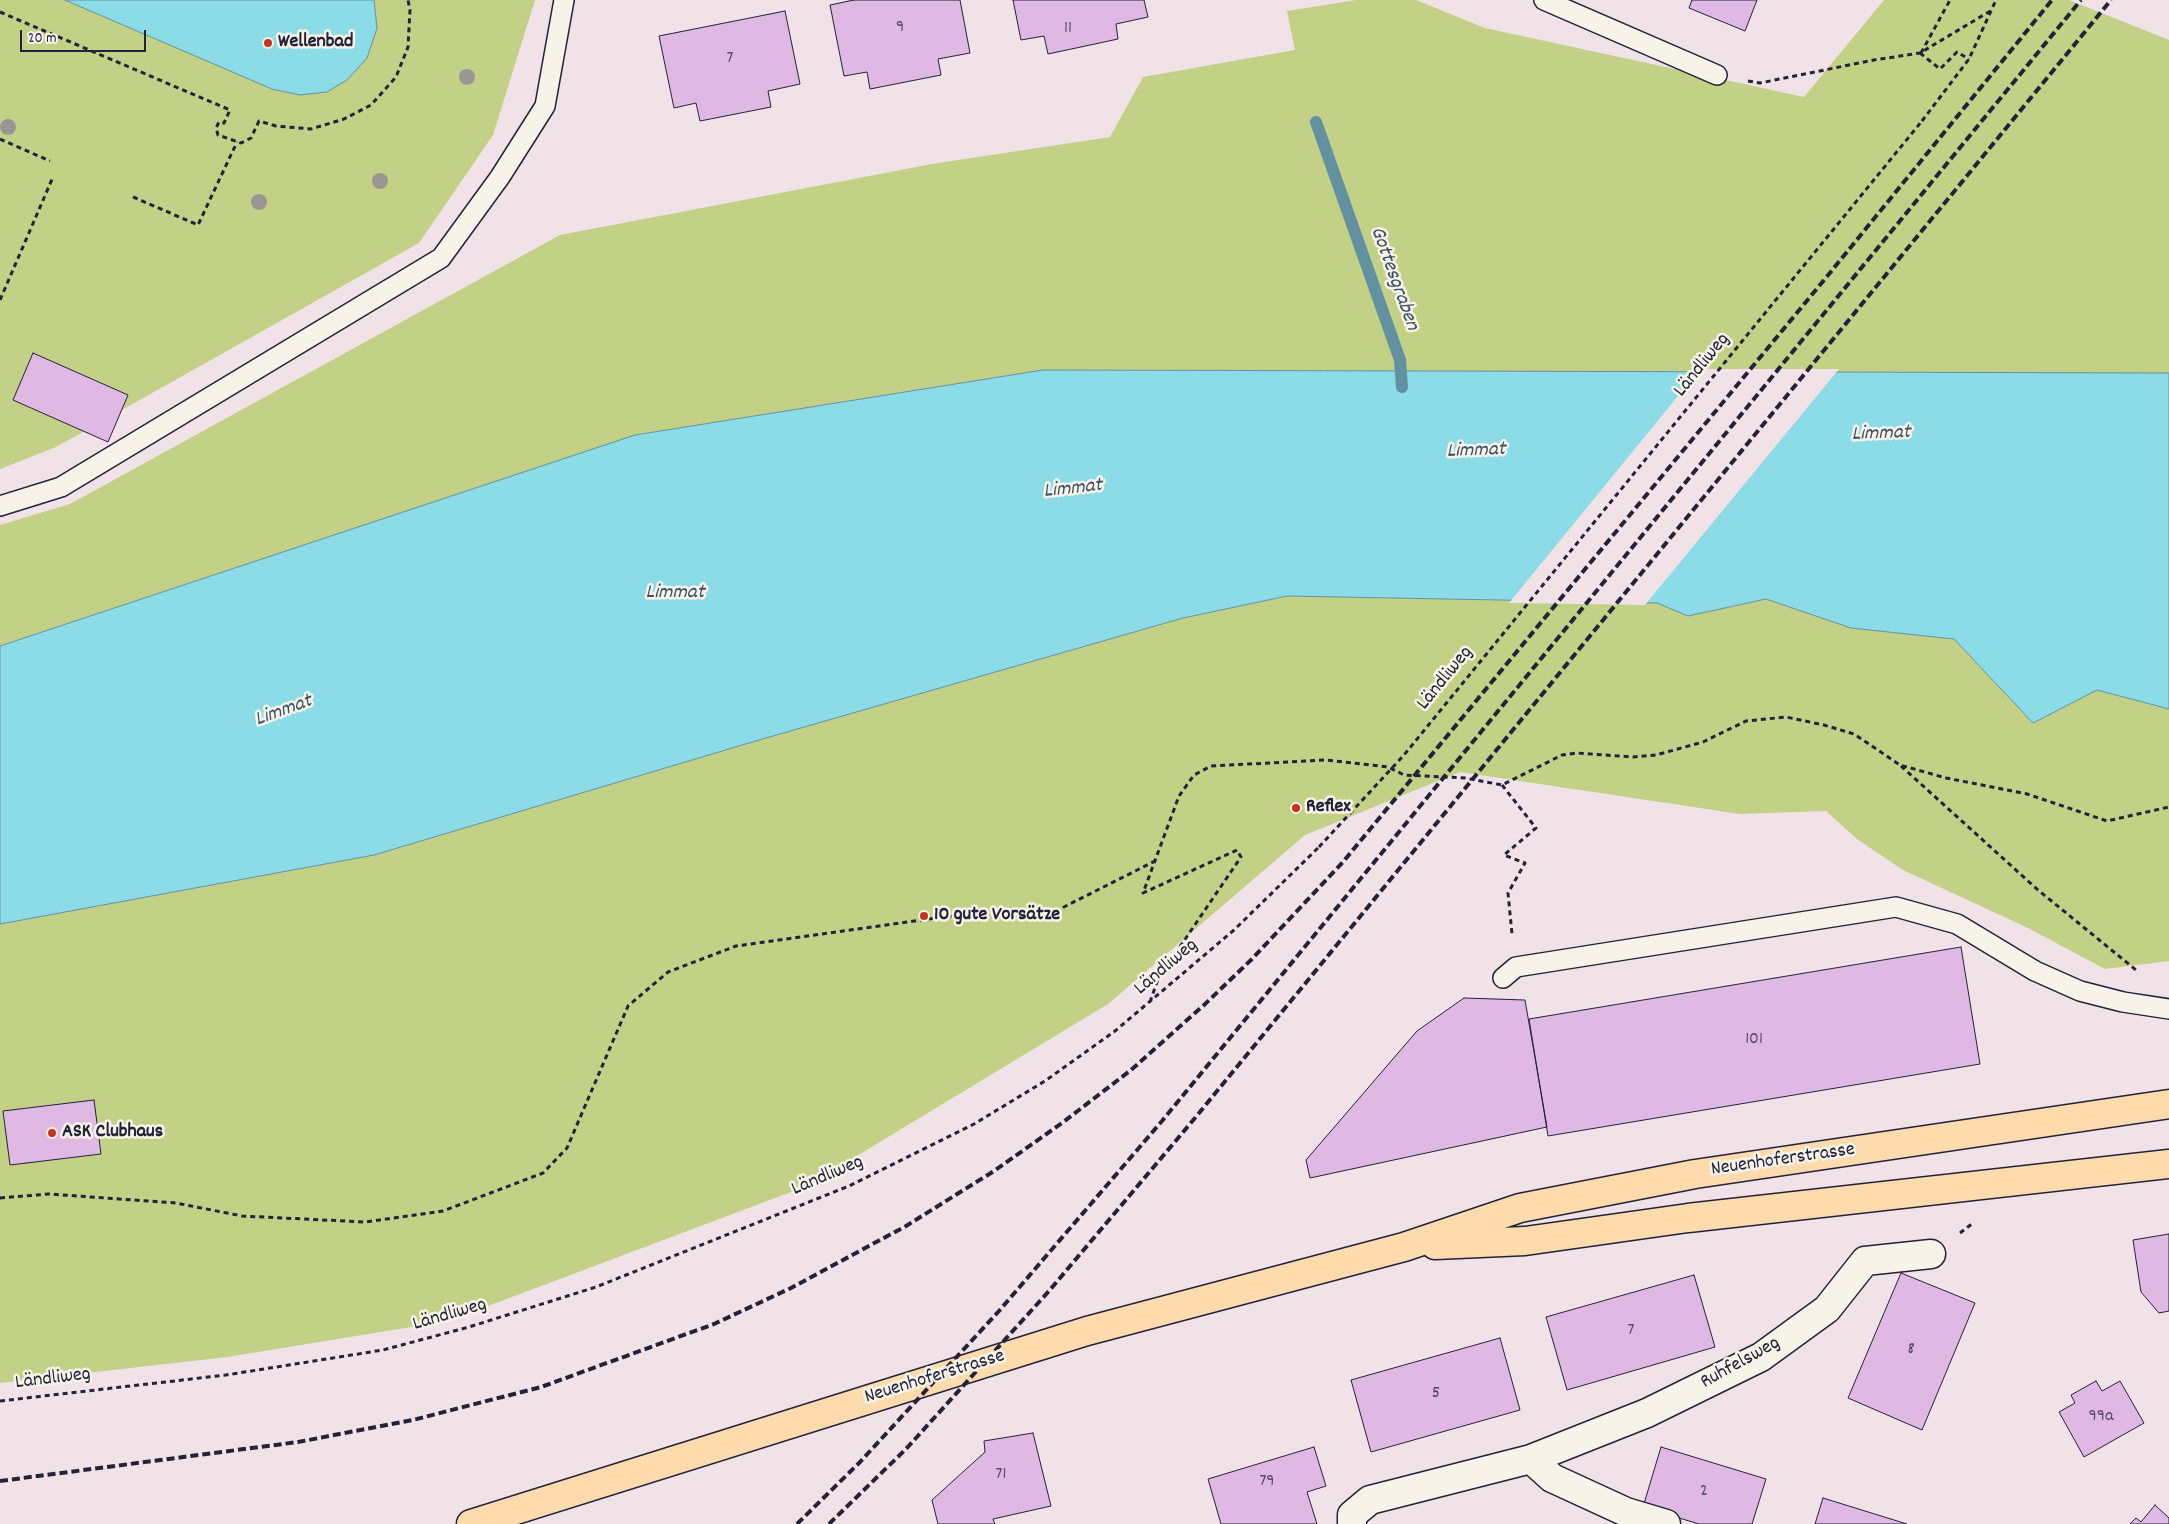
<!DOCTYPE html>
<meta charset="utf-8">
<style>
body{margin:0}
#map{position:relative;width:2169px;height:1524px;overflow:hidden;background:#f0e2e6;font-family:Dekko,sans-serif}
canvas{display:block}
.scale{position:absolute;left:20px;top:30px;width:126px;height:22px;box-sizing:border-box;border:2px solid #22223b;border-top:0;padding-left:6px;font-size:15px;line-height:18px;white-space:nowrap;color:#22223b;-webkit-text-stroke:4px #f7f3e8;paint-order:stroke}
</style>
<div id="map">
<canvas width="2169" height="1524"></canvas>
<div class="scale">20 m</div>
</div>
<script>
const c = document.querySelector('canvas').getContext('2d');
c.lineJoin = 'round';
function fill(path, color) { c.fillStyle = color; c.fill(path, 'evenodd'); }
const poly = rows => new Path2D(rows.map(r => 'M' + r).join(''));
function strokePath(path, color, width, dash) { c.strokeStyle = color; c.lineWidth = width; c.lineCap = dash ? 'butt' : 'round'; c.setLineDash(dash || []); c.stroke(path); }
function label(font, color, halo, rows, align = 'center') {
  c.font = font + ' Dekko,sans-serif'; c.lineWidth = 5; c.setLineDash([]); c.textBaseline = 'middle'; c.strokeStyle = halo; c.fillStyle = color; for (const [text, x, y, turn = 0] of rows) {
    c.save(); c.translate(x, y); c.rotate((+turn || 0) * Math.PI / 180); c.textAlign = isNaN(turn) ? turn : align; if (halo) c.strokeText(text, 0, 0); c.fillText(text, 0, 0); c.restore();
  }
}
fill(poly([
 [0,0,535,0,493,135,419,243,56,447,0,469],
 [1356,0,1416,0,1485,28,1804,97,1884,0,2069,0,2169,40,2169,373,1043,370,635,435,0,646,0,525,70,504,560,235,932,164,1110,137,1143,77,1295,50,1287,11],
 [1287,596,1657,603,1688,616,1766,599,1851,628,1954,639,2033,723,2097,690,2169,709,2169,961,2105,969,2028,928,1903,870,1857,839,1826,811,1740,814,1460,772,1305,835,1108,1004,807,1186,448,1321,227,1357,0,1383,0,924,374,855,759,740,1183,618]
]), '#c2d185');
const water = poly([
 [65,0,374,0,377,28,367,58,347,80,327,92,300,95,272,89,65,0],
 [1043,370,2169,373,2169,709,2097,690,2033,723,1954,639,1851,628,1766,599,1688,616,1657,603,1287,596,1183,618,759,740,374,855,0,924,0,646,635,435,1043,370]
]);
fill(water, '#8cdce7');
strokePath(water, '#6292a2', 1);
fill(poly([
 [1700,369,1839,369,1645,605,1509,603]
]), '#f0e2e6');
strokePath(poly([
 [1316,122,1400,360,1402,387]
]), '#6292a2', 12);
const building = poly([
 [854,0,960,0,970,53,938,59,941,75,870,89,867,72,844,76,830,5,854,0],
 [1013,0,1144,0,1148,17,1116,24,1118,39,1048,54,1044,36,1021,40,1013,0],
 [1692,0,1757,0,1745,31,1689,8,1692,0],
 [785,11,800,84,768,91,771,107,700,121,696,103,674,108,659,36,785,11],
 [33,353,128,395,108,442,13,400,33,353],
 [1961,947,1980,1064,1548,1136,1529,1019,1961,947],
 [1464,998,1525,1000,1547,1127,1310,1178,1306,1160,1417,1031,1464,998],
 [94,1100,101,1154,10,1165,3,1111,94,1100],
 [2169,1234,2169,1311,2159,1313,2141,1292,2133,1240,2169,1234],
 [1901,1273,1975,1303,1922,1430,1848,1398,1901,1273],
 [1694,1275,1715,1347,1567,1390,1546,1317,1694,1275],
 [1500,1338,1520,1410,1371,1452,1351,1380,1500,1338],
 [2096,1381,2102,1391,2120,1381,2144,1423,2084,1457,2059,1412,2075,1403,2071,1395,2096,1381],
 [1033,1433,1051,1506,993,1519,995,1524,938,1524,932,1500,985,1452,984,1441,1033,1433],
 [1314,1447,1326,1486,1307,1492,1317,1524,1221,1524,1208,1479,1314,1447],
 [1661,1447,1766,1479,1752,1524,1699,1524,1643,1507,1661,1447],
 [1823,1498,1907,1524,1815,1524,1823,1498],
 [2155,1505,2169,1518,2169,1524,2130,1524,2136,1518,2141,1522,2155,1505]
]);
fill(building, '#dfb9e3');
strokePath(building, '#22223b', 1);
const service = poly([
 [1544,0,1717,75],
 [0,506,61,487,441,258,500,177,545,106,564,0],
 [1503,978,1516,967,1896,907,1957,924,2035,971,2080,991,2123,1002,2169,1009]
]);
const minor = poly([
 [1531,1459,1552,1478,1626,1512,1666,1524],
 [1352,1524,1352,1515,1370,1500,1531,1459,1647,1413,1761,1357,1827,1309,1865,1261,1931,1254]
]);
const primary = poly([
 [1435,1245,1525,1241,1688,1218,2169,1164],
 [471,1524,1087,1331,1404,1247,1520,1208,1695,1174,2169,1104]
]);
strokePath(service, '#22223b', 22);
strokePath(minor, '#22223b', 31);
strokePath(primary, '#22223b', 31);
strokePath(poly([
 [0,12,230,110,224,123,219,122,216,128,218,135,241,143,251,138,259,121,276,126,311,129,344,119,371,105,396,77,408,47,410,10,408,0],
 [1920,53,1940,69,1957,52,1969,59],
 [1921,53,1950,0],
 [1748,81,1760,83,1874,60,1920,53,1992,10],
 [1922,121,1969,59,1996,0],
 [0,139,50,161],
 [133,197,198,225,237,142],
 [0,300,53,177],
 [1901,766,2038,890,2136,970],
 [1502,785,1536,828,1504,855,1525,863,1508,893,1512,934],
 [1150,1002,1158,979,1241,857,1237,850,1143,893,1179,796,1194,775,1211,766,1326,760,1388,767,1404,775,1465,778,1502,785,1562,755,1577,753,1633,757,1656,755,1703,742,1746,721,1786,717,1824,725,1854,734,1900,765,1946,778,2027,794,2107,821,2169,807],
 [0,1198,49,1194,176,1203,242,1216,365,1222,443,1211,543,1173,567,1148,628,1006,668,972,736,946,972,913,1058,910,1155,861],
 [1960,1233,1973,1223],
 [0,1401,226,1375,383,1350,469,1327,596,1287,849,1186,974,1124,1045,1081,1115,1031,1234,930,1319,847]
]), '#22223b', 3, [5, 4]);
strokePath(service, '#f7f3e8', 19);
strokePath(minor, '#f7f3e8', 28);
strokePath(primary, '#fedbac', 28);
strokePath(poly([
 [0,1481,298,1442,413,1420,541,1387,714,1324,791,1288,906,1226,994,1171,1062,1123,1131,1070,1204,1005,1252,959,1343,862,1829,274,2052,0],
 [797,1524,860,1462,999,1311,1162,1121,2081,0],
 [829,1524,906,1449,1049,1291,1195,1118,2111,0]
]), '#22223b', 4, [8, 4]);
strokePath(poly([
 [1319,847,1404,755,1922,121]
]), '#22223b', 3, [5, 4]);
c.fillStyle = '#999694';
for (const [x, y] of [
 [467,77],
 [8,127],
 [380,181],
 [259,202]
]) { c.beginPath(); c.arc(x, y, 8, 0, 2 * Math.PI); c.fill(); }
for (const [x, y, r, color] of [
 [268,43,5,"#c8321e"],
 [1296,808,5,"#c8321e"],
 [924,916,5,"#c8321e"],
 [52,1133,5,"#c8321e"]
]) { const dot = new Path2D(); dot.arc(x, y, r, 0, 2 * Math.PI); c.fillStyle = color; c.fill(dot); strokePath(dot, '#f7f3e8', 2); }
label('18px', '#514865', null, [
 ["9",900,29],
 ["11",1068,30],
 ["7",730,60],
 ["101",1754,1041],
 ["7",1631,1332],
 ["8",1911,1351],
 ["5",1436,1395],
 ["99a",2101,1418],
 ["71",1001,1476],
 ["79",1267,1483],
 ["2",1704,1493]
]);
label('bold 20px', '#22223b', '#f7f3e8', [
 ["Wellenbad",278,43],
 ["Reflex",1306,808],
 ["10 gute Vorsätze",934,916],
 ["ASK Clubhaus",62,1133]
], 'left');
label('20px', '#22223b', '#f7f3e8', [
 ["Ländliweg",1703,366,-51],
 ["Ländliweg",1446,679,-51],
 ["Ländliweg",1167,968,-40],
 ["Neuenhoferstrasse",1783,1161,-8],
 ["Ländliweg",828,1177,-23],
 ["Ländliweg",450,1316,-16],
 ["Ruhfelsweg",1741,1364,-29],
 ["Neuenhoferstrasse",935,1378,-17],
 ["Ländliweg",53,1380,-7]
]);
label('italic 21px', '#3c5066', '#f7f3e8', [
 ["Gottesgraben",1393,279,70],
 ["Limmat",1881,435,-2],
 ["Limmat",1476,452,-2],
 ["Limmat",1073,490,-6],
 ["Limmat",675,594],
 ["Limmat",284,712,-20]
]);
</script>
